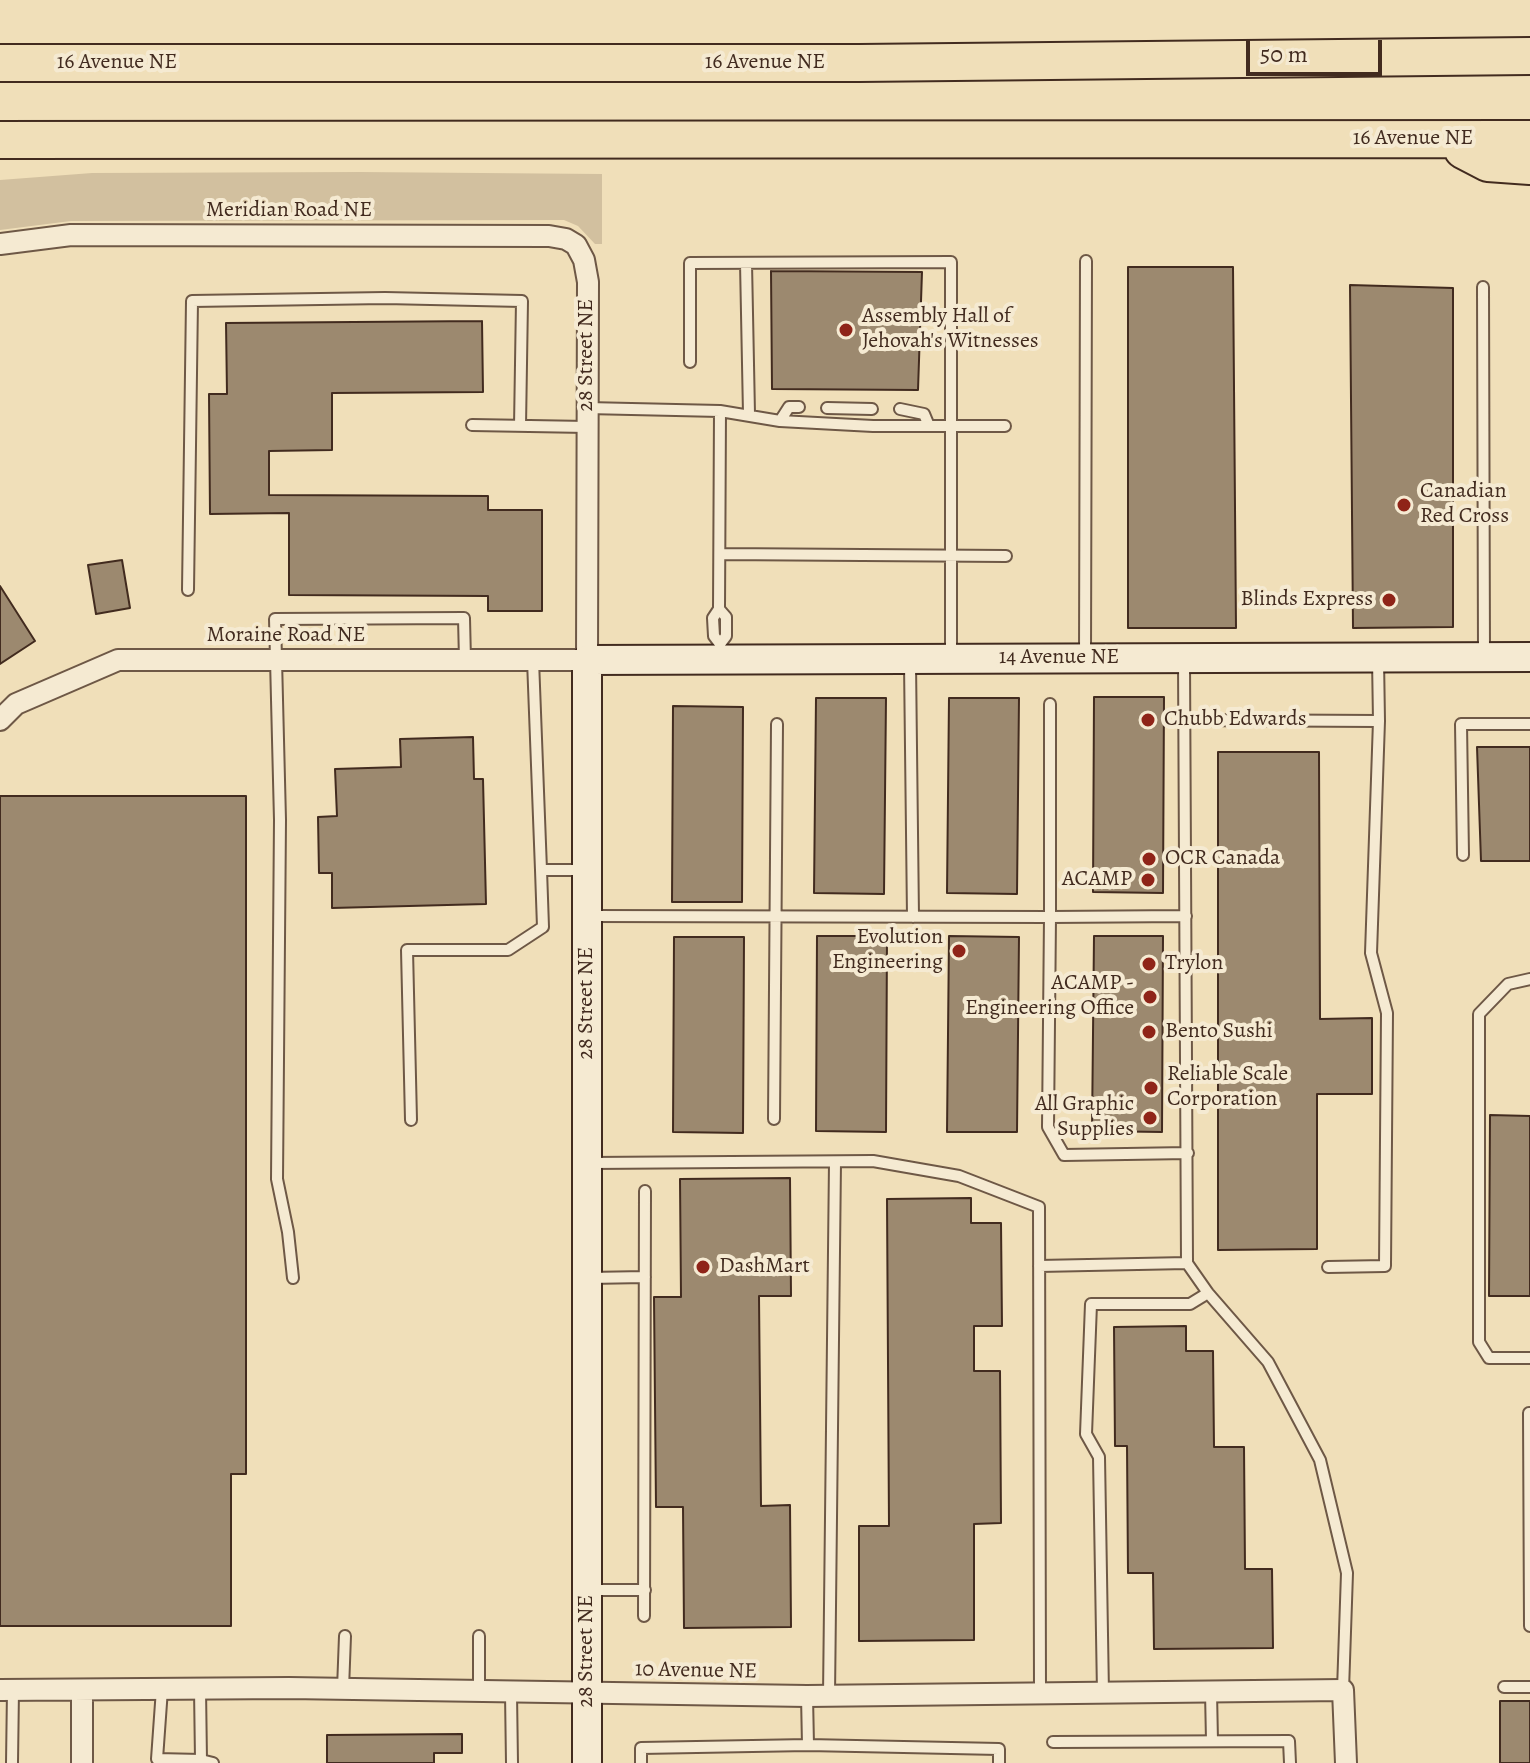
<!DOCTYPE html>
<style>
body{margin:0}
#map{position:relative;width:1530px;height:1763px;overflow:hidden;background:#f0dfb9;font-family:Alegreya,serif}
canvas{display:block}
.scale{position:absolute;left:1246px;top:40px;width:136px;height:36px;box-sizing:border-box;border:4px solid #422b1f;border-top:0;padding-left:10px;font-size:24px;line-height:28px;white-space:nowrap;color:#422b1f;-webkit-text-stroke:6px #f5ead2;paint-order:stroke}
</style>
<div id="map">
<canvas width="1530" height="1763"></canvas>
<div class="scale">50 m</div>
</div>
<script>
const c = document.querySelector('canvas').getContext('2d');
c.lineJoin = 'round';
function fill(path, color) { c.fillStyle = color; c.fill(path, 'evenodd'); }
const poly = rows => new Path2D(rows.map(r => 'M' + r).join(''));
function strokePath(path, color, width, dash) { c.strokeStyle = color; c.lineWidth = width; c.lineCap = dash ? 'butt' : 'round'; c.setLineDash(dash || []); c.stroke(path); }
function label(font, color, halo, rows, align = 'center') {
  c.font = font + ' Alegreya,serif'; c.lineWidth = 8; c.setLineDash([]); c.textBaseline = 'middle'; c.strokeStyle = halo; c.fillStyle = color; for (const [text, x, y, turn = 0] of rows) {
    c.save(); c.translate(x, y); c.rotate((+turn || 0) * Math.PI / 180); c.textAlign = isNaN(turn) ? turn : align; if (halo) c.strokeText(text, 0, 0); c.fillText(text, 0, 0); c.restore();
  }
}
fill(poly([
 [360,172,602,174,602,244,595,244,578,226,564,220,71,221,0,230,0,180,92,173]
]), '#d2c09f');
const building = poly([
 [1128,267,1233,267,1236,628,1128,628,1128,267],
 [771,271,922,272,918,390,772,389,771,271],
 [1350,285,1453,288,1453,627,1353,628,1350,285],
 [482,321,483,392,332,393,332,450,269,451,269,495,488,496,488,510,542,510,542,611,488,611,488,596,289,595,289,513,210,514,209,394,227,394,226,323,482,321],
 [122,560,130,608,96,614,88,565,122,560],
 [0,586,35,641,0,664,0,586],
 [1094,697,1164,697,1163,893,1093,892,1094,697],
 [816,698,886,698,884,894,814,893,816,698],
 [949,698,1019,698,1017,894,947,893,949,698],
 [673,706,743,707,742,902,672,902,673,706],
 [473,737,474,779,483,779,486,904,332,908,332,873,319,873,318,817,337,816,335,769,401,767,400,739,473,737],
 [1477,747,1530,747,1530,861,1481,861,1477,747],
 [1218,752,1319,752,1320,1019,1372,1018,1372,1094,1317,1094,1317,1249,1218,1250,1218,752],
 [0,796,246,796,246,1474,231,1474,231,1626,0,1626,0,796],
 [817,936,887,936,886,1132,816,1131,817,936],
 [949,936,1019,937,1017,1132,947,1132,949,936],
 [1094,936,1163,936,1162,1132,1092,1131,1094,936],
 [674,937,744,937,743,1133,673,1132,674,937],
 [1490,1115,1530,1116,1530,1296,1489,1296,1490,1115],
 [790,1178,791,1296,759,1296,761,1506,790,1505,791,1627,684,1628,683,1507,656,1507,654,1297,681,1297,680,1179,790,1178],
 [971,1198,971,1223,1001,1223,1002,1326,974,1326,974,1371,1000,1371,1001,1523,974,1524,974,1640,859,1641,859,1526,889,1526,887,1199,971,1198],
 [1186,1326,1186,1351,1213,1351,1214,1447,1244,1447,1245,1569,1272,1569,1273,1648,1154,1649,1153,1573,1128,1573,1127,1446,1115,1446,1114,1327,1186,1326],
 [1500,1701,1530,1701,1530,1763,1500,1763,1500,1701],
 [462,1734,462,1753,434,1753,434,1763,327,1763,327,1735,462,1734]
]);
fill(building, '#9c896f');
strokePath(building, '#422b1f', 2);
const lane = poly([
 [746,263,749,414],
 [1483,287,1484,655],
 [690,362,690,263,951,262,951,657],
 [587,408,720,411,780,421,873,426,1005,426],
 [827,408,872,409],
 [900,409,924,414,929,426],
 [780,421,789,407,799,407],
 [472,425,587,427],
 [720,554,1006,556],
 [188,590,192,301,385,298,522,301,520,426],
 [719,609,726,617,726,636,720,644],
 [1085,656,1086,261],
 [720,657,720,644,714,636,713,618,719,609,720,411],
 [1378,659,1379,721],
 [533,660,541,870,584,870],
 [1184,660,1187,1263],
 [910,663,913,917],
 [1050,704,1050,917,1186,916],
 [1184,720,1379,721,1371,953,1387,1013,1385,1266,1328,1267],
 [1463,855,1461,724,1530,724],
 [591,916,1050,917,1048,1127,1064,1155,1188,1153],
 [1530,979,1508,984,1479,1014,1479,1342,1489,1358,1530,1358],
 [774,1119,777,724],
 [411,1120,407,950,508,950,543,927,541,870],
 [591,1163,873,1161,959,1176,1039,1207,1040,1693],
 [1039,1266,1187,1263,1208,1293,1268,1362,1320,1460,1347,1573,1343,1690],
 [293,1278,288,1232,277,1179,280,820,275,619,464,618,465,660],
 [589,1278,645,1277],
 [1529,1413,1530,1626],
 [589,1590,645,1590],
 [644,1616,645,1191],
 [479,1636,479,1692],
 [1504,1687,1530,1687],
 [162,1689,157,1759,201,1760,200,1763],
 [200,1689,201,1760,213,1763],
 [343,1689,345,1636],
 [1211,1692,1212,1741],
 [511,1693,512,1763],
 [1103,1693,1099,1457,1086,1434,1091,1304,1190,1304,1208,1293],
 [829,1695,835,1162],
 [807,1696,808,1745,999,1749,999,1763],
 [1053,1742,1289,1741,1290,1763],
 [12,1763,13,1690],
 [641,1763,641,1748,808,1745]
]);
const street = poly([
 [0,244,71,235,549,236,566,239,576,245,584,260,588,282,587,660,118,660,16,704,0,720],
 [0,1690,289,1688,807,1696,1343,1690,1346,1763],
 [82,1763,82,1690]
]);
const secondary = poly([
 [587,1763,587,660,1530,657]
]);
const highway = poly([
 [0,63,859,63,1530,56],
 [0,140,1530,139],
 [1463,150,1488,163,1530,166]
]);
strokePath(lane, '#6e5846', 14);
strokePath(street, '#6e5846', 24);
strokePath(secondary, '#422b1f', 32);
strokePath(highway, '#422b1f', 40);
strokePath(lane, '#f5ead2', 10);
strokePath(street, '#f5ead2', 20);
strokePath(secondary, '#f5ead2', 28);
strokePath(highway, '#f0dfb9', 36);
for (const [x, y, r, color] of [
 [846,330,8,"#8f2418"],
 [1404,505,8,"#8f2418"],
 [1389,600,8,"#8f2418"],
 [1148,720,8,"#8f2418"],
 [1149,859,8,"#8f2418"],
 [1148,880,8,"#8f2418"],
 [959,951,8,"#8f2418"],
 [1149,964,8,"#8f2418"],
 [1150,997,8,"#8f2418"],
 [1149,1032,8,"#8f2418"],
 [1151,1088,8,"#8f2418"],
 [1150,1118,8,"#8f2418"],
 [703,1267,8,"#8f2418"]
]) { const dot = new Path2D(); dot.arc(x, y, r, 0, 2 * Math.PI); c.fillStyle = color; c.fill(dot); strokePath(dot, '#f5ead2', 3); }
label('22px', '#422b1f', '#f5ead2', [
 ["16 Avenue NE",117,63],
 ["16 Avenue NE",765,63],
 ["16 Avenue NE",1413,139],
 ["Meridian Road NE",289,211],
 ["28 Street NE",587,355,-90],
 ["Moraine Road NE",286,636],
 ["14 Avenue NE",1059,658],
 ["28 Street NE",587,1003,-90],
 ["28 Street NE",587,1651,-90],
 ["10 Avenue NE",696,1671,1]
]);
label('22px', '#422b1f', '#f5ead2', [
 ["Assembly Hall of",862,317],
 ["Jehovah's Witnesses",862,342],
 ["Canadian",1420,492],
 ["Red Cross",1420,517],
 ["Blinds Express",1373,600,"right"],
 ["Chubb Edwards",1164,720],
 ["OCR Canada",1165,859],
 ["ACAMP",1132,880,"right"],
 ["Evolution",943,938,"right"],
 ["Engineering",943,963,"right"],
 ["Trylon",1165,964],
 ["ACAMP -",1134,984,"right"],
 ["Engineering Office",1134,1009,"right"],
 ["Bento Sushi",1165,1032],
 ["Reliable Scale",1167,1075],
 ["Corporation",1167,1100],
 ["All Graphic",1134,1105,"right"],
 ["Supplies",1134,1130,"right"],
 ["DashMart",719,1267]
], 'left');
</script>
